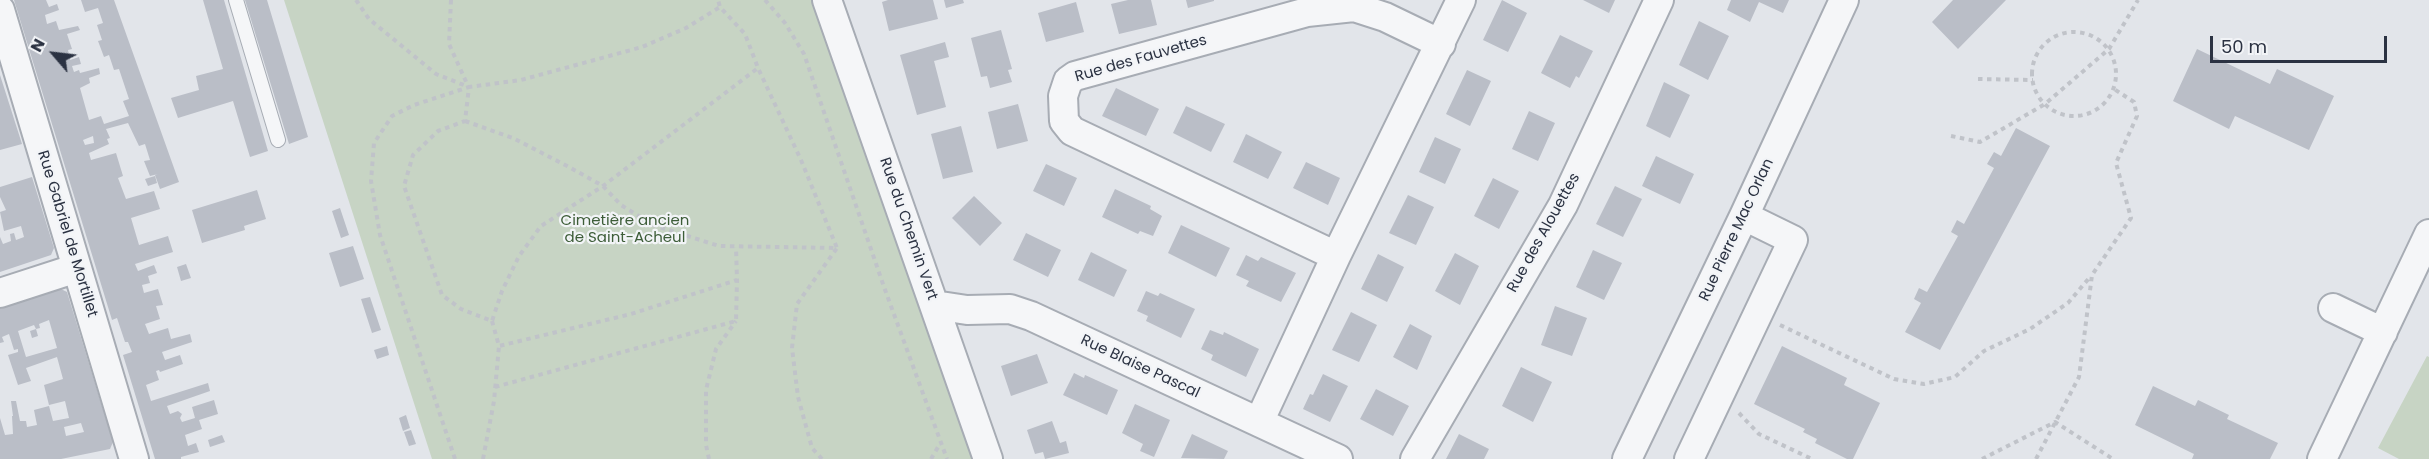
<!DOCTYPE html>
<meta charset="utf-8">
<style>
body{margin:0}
#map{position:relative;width:2429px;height:459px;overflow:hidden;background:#e2e5ea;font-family:Poppins,sans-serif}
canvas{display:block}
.north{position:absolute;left:24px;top:24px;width:60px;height:60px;-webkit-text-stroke:4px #f2f4f7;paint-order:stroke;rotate:298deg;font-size:16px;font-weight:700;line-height:24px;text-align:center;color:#2b3242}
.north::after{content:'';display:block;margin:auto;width:21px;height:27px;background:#2b3242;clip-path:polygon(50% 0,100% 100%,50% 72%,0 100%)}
.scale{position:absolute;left:2210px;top:36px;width:177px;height:27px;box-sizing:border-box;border:3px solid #2b3242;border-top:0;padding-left:8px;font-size:18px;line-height:21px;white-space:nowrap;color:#2b3242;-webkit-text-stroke:4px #f2f4f7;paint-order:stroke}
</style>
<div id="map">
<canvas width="2429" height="459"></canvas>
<div class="north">N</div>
<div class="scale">50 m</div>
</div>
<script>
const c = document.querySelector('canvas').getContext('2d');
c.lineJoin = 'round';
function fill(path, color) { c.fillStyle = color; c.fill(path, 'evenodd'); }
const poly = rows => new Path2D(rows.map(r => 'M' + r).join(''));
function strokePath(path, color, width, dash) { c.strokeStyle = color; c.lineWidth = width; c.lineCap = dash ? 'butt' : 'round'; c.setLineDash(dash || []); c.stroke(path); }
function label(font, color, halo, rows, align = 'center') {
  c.font = font + ' Poppins,sans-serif'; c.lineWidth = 4.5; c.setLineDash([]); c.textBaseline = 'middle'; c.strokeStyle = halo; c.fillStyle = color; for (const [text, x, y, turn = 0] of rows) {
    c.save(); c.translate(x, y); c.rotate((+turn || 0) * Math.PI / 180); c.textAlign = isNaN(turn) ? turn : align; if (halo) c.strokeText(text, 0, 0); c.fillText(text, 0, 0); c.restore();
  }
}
fill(poly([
 [284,0,812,0,974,459,432,459],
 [2427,356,2429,357,2429,459,2399,459,2378,448]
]), '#c7d4c4');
fill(poly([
 [14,0,46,0,49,7,57,4,59,10,45,15,47,24,56,21,59,30,78,26,80,30,67,34,72,49,68,50,70,60,79,57,81,64,72,66,74,72,79,70,80,73,99,68,100,74,89,78,90,83,80,88,89,120,101,116,104,124,129,116,123,101,129,99,119,69,114,70,109,55,104,57,98,41,102,40,97,25,103,23,98,8,85,12,81,0,114,0,179,182,160,189,155,175,158,174,150,176,144,161,150,160,145,144,139,146,128,123,106,129,110,138,107,139,109,144,89,153,91,160,116,153,123,176,118,178,126,199,154,191,160,209,131,218,139,245,168,236,173,252,135,264,138,271,154,265,157,273,148,276,150,283,142,285,144,293,158,289,163,305,156,306,160,319,145,324,149,334,168,328,171,339,190,334,192,342,162,352,165,360,180,355,183,364,160,372,159,370,156,371,159,380,146,385,151,401,208,383,210,391,167,406,170,414,178,411,182,414,180,418,182,422,195,418,192,407,214,400,218,414,199,420,202,429,185,435,188,446,196,443,199,452,181,457,181,459,155,459,123,355,132,352,128,342,125,342,117,318,112,320],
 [93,136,94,143,85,145,83,140],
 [203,0,224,0,268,151,250,157,233,101,178,118,171,98,199,90,196,76,223,69],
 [245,0,267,0,308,137,289,144],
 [888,0,933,0,938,19,889,31,882,2],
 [944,0,963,0,964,3,946,8],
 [1128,0,1151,0,1157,25,1119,34,1111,4],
 [1186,0,1214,0,1214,1,1188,8],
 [1502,0,1527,13,1508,52,1483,40],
 [1583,0,1615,0,1609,13],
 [1731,0,1789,0,1783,13,1759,2,1750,22,1727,10],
 [1953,0,2006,0,1958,49,1932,22],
 [1076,2,1084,32,1046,42,1038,13],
 [1699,21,1729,36,1708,80,1679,65],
 [1001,30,1012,69,1008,70,1012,82,990,88,987,76,981,77,971,38],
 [1560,35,1593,51,1579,78,1576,76,1570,88,1541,73],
 [945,42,949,57,934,61,946,107,917,115,900,55],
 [2197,49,2270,84,2277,69,2334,96,2309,150,2235,116,2229,129,2173,101],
 [1467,70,1491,81,1470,126,1446,114],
 [0,75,22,144,0,150],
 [1664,82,1690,95,1670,138,1646,126],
 [1116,88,1159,109,1146,136,1102,116],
 [1018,104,1028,141,997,149,988,112],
 [1186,106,1225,124,1211,152,1173,133],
 [1529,111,1555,123,1538,161,1512,149],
 [961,126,973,172,943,179,931,134],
 [2016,128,2050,146,1940,350,1905,332,1921,303,1914,299,1919,288,1927,292,1958,236,1951,232,1957,220,1964,224,1994,168,1987,164,1994,152,2001,156],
 [1246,134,1282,152,1268,179,1233,162],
 [1435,137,1461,149,1445,184,1419,172],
 [1656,156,1694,174,1680,204,1642,186],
 [1306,162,1340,178,1328,205,1293,188],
 [1046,164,1077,178,1064,206,1033,191],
 [155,176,157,183,148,186,145,179],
 [32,177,54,248,51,255,0,272,0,237,3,244,11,241,10,234,14,233,16,240,24,237,21,226,4,231,0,212,6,210,0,197,0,187],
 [1493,178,1519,191,1499,229,1474,216],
 [1615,186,1642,199,1623,237,1596,224],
 [1115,189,1151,206,1150,209,1162,216,1153,236,1140,231,1138,234,1102,217],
 [257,190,266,219,244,226,245,230,202,243,192,210],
 [1408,195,1434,207,1416,245,1389,233],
 [974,196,1002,223,980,246,952,218],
 [340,208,349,235,341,238,332,211],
 [1181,225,1230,248,1216,277,1168,253],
 [1026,233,1061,250,1048,277,1013,260],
 [353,246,364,279,340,287,329,253],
 [1593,250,1622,263,1604,300,1576,287],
 [1091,252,1127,270,1114,297,1078,280],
 [1455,253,1479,266,1460,305,1435,291],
 [1378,254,1404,267,1387,302,1361,289],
 [1246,255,1258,261,1261,257,1296,273,1281,302,1246,286,1249,281,1236,275],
 [186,264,191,278,181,281,177,267],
 [61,289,67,292,113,442,110,449,61,459,0,459,0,418,5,435,13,434,12,416,13,416,11,401,16,401,20,421,26,421,27,427,37,425,34,410,49,406,53,421,69,418,65,401,49,405,44,385,63,379,57,357,26,368,31,381,18,385,8,355,18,352,18,349,14,350,9,334,2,337,4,342,0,343,0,309],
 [49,320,57,348,26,357,18,331,34,325,36,329,30,331,32,338,38,336,36,329,40,328,39,324],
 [81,423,84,432,66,436,64,427],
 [1146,291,1158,296,1160,293,1195,309,1181,338,1146,321,1148,316,1137,311],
 [370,297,381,330,372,333,361,299],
 [1555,306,1587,318,1572,356,1541,345],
 [1351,312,1377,325,1359,362,1332,350],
 [1410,324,1432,336,1417,370,1393,357],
 [1210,330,1223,335,1224,332,1259,349,1246,377,1211,360,1213,355,1201,349],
 [387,346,389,355,377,359,374,350],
 [1782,346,1847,378,1844,385,1880,403,1853,459,1847,459,1815,443,1817,439,1803,432,1805,429,1754,404],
 [1037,354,1048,383,1011,396,1001,366],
 [1521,367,1552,382,1533,422,1502,406],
 [1074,373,1084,378,1085,375,1118,390,1107,415,1063,395],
 [1323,374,1348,386,1330,422,1303,409,1310,394,1313,395],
 [2153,386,2195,406,2198,400,2229,415,2227,419,2278,443,2270,459,2192,459,2194,454,2135,425],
 [1376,389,1409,406,1393,436,1360,419],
 [1135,404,1170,420,1154,457,1140,451,1143,444,1122,433],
 [406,415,410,428,403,431,399,418],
 [1052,421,1060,443,1066,441,1069,453,1045,459,1043,452,1035,454,1027,430],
 [411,430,416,444,409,446,404,432],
 [1192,434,1228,451,1224,459,1181,458],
 [1459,434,1489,449,1484,459,1446,459],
 [222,435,225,442,210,447,208,440]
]), '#babec7');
const service = poly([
 [236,0,278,140]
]);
const minor = poly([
 [827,0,988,459],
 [0,10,134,459],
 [1336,256,1072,131,1064,121,1063,96,1068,81,1075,76,1307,12,1354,7,1385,17,1441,44],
 [0,293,77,268],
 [934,305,967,310,1010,309,1031,316,1338,459],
 [2333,308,2383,332],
 [1259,422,1336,256,1461,0],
 [1415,459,1563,205,1659,0],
 [1627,459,1744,216,1844,0],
 [1689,459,1793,240,1744,216],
 [2322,459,2429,234]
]);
strokePath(service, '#a7acb4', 16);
strokePath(minor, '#a7acb4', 32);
strokePath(poly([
 [356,0,369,19,436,74,469,87,521,80,642,47,686,28,720,7],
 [451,0,449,44,468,86],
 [765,0,785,23,804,54,884,287,947,459],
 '2032 74a42 42 0 1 1 84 0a42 42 0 1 1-84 0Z',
 [1978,79,2033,80],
 [465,121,513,138,569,167,603,186,621,205,653,225,719,246,837,248,801,160,758,68,745,34,720,7,718,0],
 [1951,136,1980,142,2045,104,2109,49,2138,0],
 [492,321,499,346,631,314,737,280,736,247],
 [1780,325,1894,379,1924,384,1955,377,1984,351,2030,329,2068,303,2090,277],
 [495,387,736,321,737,280],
 [1739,413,1759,434,1812,459],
 [455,459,380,235,371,181,374,143,392,116,414,105,469,87,465,121,438,131,413,155,404,186,442,295,461,309,492,321,502,291,519,256,541,226,603,186,758,68],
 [483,459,494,401,499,346],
 [709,459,706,445,706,390,716,349,736,321],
 [822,459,812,448,798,397,792,348,797,304,837,248],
 [931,459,941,442],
 [1982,459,2055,422,2113,459],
 [2036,459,2079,377,2092,275,2131,218,2116,163,2137,116,2134,102,2114,89]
]), '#c0c3c9', 4, [4.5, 4.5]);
strokePath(service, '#f5f6f8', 14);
strokePath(minor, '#f5f6f8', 28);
label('15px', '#2b3242', '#f2f4f7', [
 ["Rue des Fauvettes",1141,59,-16],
 ["Rue du Chemin Vert",908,229,71],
 ["Rue Pierre Mac Orlan",1737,230,-65],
 ["Rue des Alouettes",1544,233,-61],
 ["Rue Gabriel de Mortillet",67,234,73],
 ["Rue Blaise Pascal",1140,367,25]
]);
label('15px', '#3d5d38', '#f2f4f7', [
 ["Cimetière ancien",625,221],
 ["de Saint-Acheul",625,238]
]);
</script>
